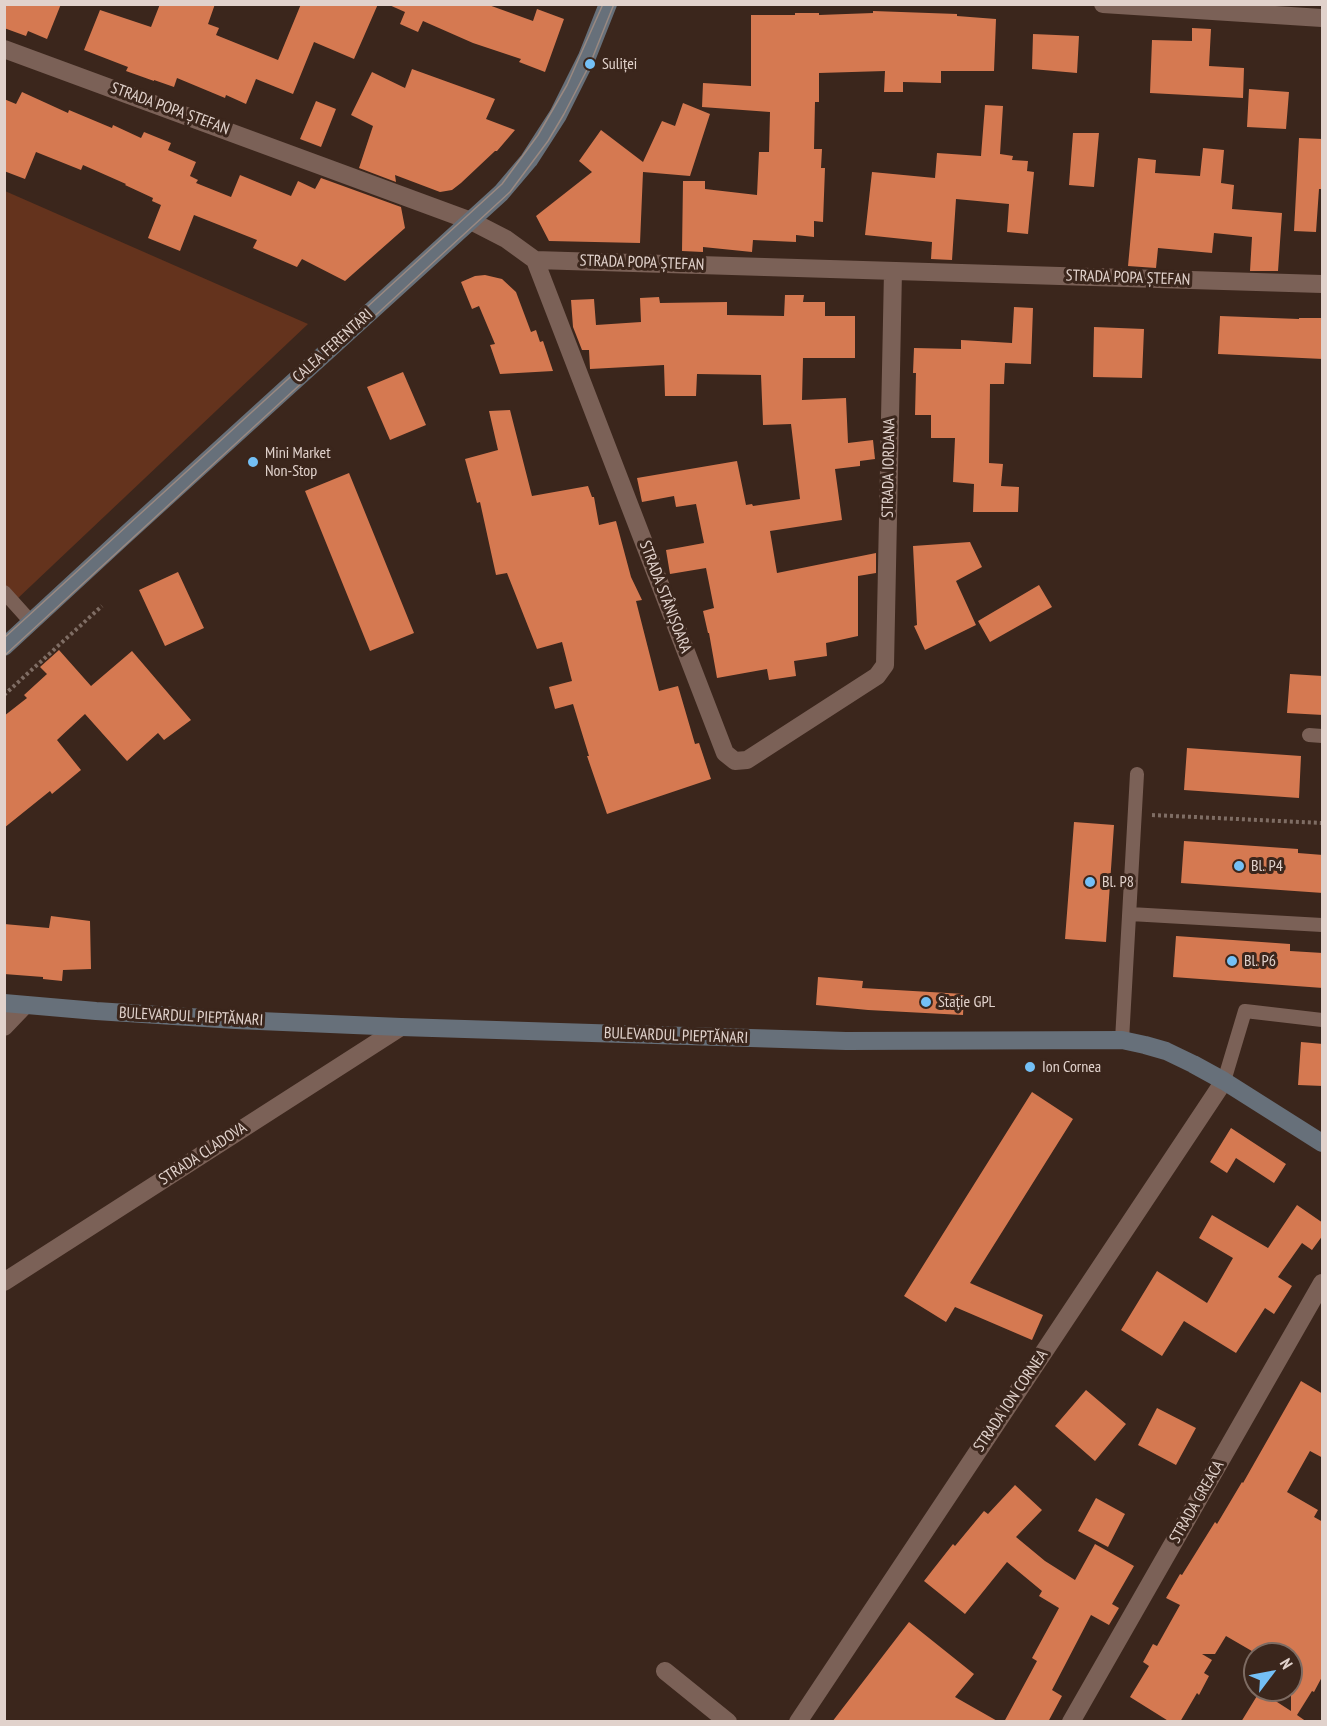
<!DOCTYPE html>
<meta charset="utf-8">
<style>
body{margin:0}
#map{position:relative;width:1327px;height:1726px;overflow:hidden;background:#3b261c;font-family:"PT Sans Narrow",sans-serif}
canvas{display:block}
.frame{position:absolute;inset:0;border:6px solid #e1d2cc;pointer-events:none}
.north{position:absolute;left:1243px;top:1642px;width:60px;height:60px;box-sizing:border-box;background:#3b261c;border:2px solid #7d6b62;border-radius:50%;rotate:58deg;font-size:16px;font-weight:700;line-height:24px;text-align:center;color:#e1d2cc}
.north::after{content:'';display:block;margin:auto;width:21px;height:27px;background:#74c0f6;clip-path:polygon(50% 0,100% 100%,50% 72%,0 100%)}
</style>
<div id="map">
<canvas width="1327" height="1726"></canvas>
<div class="frame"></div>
<div class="north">N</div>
</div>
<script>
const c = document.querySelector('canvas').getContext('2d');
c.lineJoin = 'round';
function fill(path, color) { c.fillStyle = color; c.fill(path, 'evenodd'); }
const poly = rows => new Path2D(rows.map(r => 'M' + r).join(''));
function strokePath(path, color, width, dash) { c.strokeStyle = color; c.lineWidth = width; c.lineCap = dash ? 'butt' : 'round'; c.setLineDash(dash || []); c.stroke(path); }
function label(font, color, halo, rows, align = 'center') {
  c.font = font + ' "PT Sans Narrow",sans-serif'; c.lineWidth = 6; c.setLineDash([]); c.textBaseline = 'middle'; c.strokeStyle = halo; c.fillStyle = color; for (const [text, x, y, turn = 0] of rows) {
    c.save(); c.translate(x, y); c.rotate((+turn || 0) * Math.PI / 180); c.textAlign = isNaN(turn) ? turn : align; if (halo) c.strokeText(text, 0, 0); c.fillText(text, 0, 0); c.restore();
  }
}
fill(poly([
 [5,191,308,324,16,600,5,588]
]), '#64331d');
fill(poly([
 [4,4,61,4,47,39,28,31,26,36,4,28],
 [160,4,215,4,208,24,219,28,216,35,278,60,301,4,378,4,354,59,314,42,293,94,256,79,246,104,226,95,225,98,177,78,174,87,154,80,154,81,126,71,128,67,84,50,100,10,151,27],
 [387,4,486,4,533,21,537,9,564,19,545,72,519,62,521,59,473,43,423,21,418,32,400,24,405,12],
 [873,11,957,14,957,16,996,19,994,71,941,71,941,83,903,82,903,92,884,92,885,71,819,73,819,102,815,102,814,149,822,149,821,168,825,168,823,222,814,221,814,237,796,235,796,242,753,240,752,252,703,247,703,252,682,251,683,181,705,181,705,189,757,195,759,152,769,152,770,112,702,107,703,83,751,86,751,15,795,15,795,13,819,13,819,15,873,13],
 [1192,28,1211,29,1209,66,1244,68,1243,98,1150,93,1152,40,1192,41],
 [1033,34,1079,36,1077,73,1032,69],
 [412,69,495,99,486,119,515,130,497,151,495,151,461,183,452,190,440,192,395,175,396,182,359,168,373,126,351,115,372,72,405,88],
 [1249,89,1289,92,1286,129,1247,127],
 [22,92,68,113,69,110,112,128,113,125,141,138,144,132,171,143,168,150,196,162,190,176,198,180,196,183,231,197,240,175,291,196,298,181,315,189,321,178,401,207,405,228,345,281,302,259,297,267,253,248,257,240,194,215,180,251,148,238,161,205,152,201,153,198,125,185,126,184,83,165,81,170,36,152,25,179,4,171,4,99,16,104],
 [316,101,336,109,321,147,300,139],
 [683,103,710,114,690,176,643,172,640,243,549,241,536,216,592,172,579,161,601,130,643,162,662,121,675,126],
 [985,105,1003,106,1000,154,1013,156,1012,160,1028,161,1027,171,1034,172,1028,234,1007,232,1009,204,956,199,952,260,931,259,932,242,865,235,872,172,935,178,937,153,981,156],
 [1073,133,1099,133,1094,187,1069,185],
 [1299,138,1323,139,1321,189,1319,189,1316,232,1294,231],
 [1203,148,1224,150,1221,183,1234,185,1232,209,1282,213,1278,271,1250,271,1252,237,1214,233,1212,253,1158,248,1156,268,1128,266,1138,158,1156,160,1155,173,1200,176],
 [485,275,502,279,516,292,531,332,536,330,540,342,543,341,553,371,500,374,490,345,495,344,479,306,472,309,461,282,475,276],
 [785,295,804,295,803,302,825,302,825,316,855,316,855,358,803,358,802,400,846,398,848,443,873,440,875,459,860,461,860,466,835,469,842,520,770,531,777,573,876,553,876,573,858,576,858,636,826,643,827,656,794,661,796,676,769,680,767,669,717,678,709,633,708,633,703,611,714,608,706,568,670,574,666,550,704,543,696,504,676,507,674,496,642,502,637,478,737,461,746,505,752,504,753,506,800,499,791,424,763,425,761,375,697,374,696,396,665,396,664,365,590,369,589,350,582,350,573,327,571,300,594,299,596,325,641,322,640,298,659,297,660,303,727,302,727,315,784,316],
 [1014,307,1033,308,1031,364,1005,363,1004,384,990,384,989,463,1003,464,1001,486,1019,487,1018,512,973,512,974,484,953,482,955,438,931,438,931,415,915,415,916,373,913,373,914,348,961,349,961,340,1012,343],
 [1220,316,1299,319,1299,318,1323,318,1323,359,1218,354],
 [1094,327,1144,329,1142,378,1093,377],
 [403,372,426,425,390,440,367,387],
 [510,410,532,496,588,486,592,497,594,497,599,525,616,521,631,577,642,600,636,601,659,691,678,686,695,744,699,743,711,779,607,814,587,756,589,756,573,704,555,709,549,687,572,681,562,642,537,649,507,573,496,575,480,502,477,503,465,459,498,450,489,411],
 [349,473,414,633,370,651,305,491],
 [970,542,982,567,956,581,976,625,925,650,914,626,917,625,913,546],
 [178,572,204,628,165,646,139,590],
 [1039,585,1052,607,990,642,978,621],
 [59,650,91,686,132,651,191,720,164,740,158,733,127,761,85,714,57,740,81,770,52,794,50,791,4,828,4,716,27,698,24,695,47,674,40,667],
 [1290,674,1323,676,1323,715,1287,713],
 [1187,748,1301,756,1299,798,1184,790],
 [1074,822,1114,825,1106,942,1065,939],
 [1184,841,1298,849,1298,853,1323,855,1323,893,1181,883],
 [51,916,90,921,91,969,63,970,62,981,43,979,43,977,4,974,4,924,49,928],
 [1176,936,1290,944,1290,951,1323,953,1323,988,1173,977],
 [818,977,863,981,862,988,964,994,963,1015,868,1010,816,1005],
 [1301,1042,1323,1044,1323,1086,1298,1085],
 [1032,1092,1073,1119,970,1283,1043,1315,1032,1340,955,1307,946,1322,904,1296],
 [1231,1128,1286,1164,1274,1183,1236,1158,1227,1173,1210,1162],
 [1297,1205,1323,1223,1323,1235,1312,1250,1302,1243,1278,1277,1292,1286,1274,1314,1265,1308,1236,1353,1184,1321,1162,1356,1121,1330,1157,1271,1207,1303,1233,1258,1199,1238,1212,1215,1268,1248],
 [1301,1381,1323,1394,1323,1458,1310,1451,1287,1492,1318,1510,1314,1517,1323,1522,1323,1675,1314,1692,1312,1691,1297,1715,1307,1722,1241,1722,1260,1691,1291,1711,1291,1654,1257,1654,1226,1636,1215,1654,1202,1654,1212,1660,1204,1673,1209,1676,1199,1695,1197,1693,1180,1722,1170,1722,1130,1697,1149,1666,1143,1662,1153,1644,1157,1646,1180,1605,1166,1598,1180,1574,1182,1575,1215,1522,1217,1524,1242,1482,1243,1483],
 [1086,1390,1126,1424,1095,1461,1055,1426],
 [1157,1408,1196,1428,1176,1465,1138,1445],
 [1015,1485,1042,1510,1016,1537,1045,1561,1075,1580,1095,1544,1134,1566,1112,1604,1119,1608,1109,1625,1091,1615,1052,1690,1062,1696,1048,1722,1004,1722,1037,1661,1032,1658,1059,1608,1039,1596,1042,1591,1007,1562,965,1614,924,1581,953,1544,955,1546,984,1511,988,1514],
 [1096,1498,1125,1514,1108,1547,1078,1531],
 [909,1622,974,1674,955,1697,999,1722,832,1722]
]), '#d57951');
strokePath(poly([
 [4,695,102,606],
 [1152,815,1322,823]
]), '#7f6d64', 4, [3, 3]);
strokePath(poly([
 [4,592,31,622],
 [1309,735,1322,736],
 [1130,914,1322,925],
 [1122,1040,1137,774],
 [1224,1081,1245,1011,1322,1020]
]), '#7b6157', 14);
strokePath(poly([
 [1103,4,1322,18],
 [4,49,471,221,506,239,535,260,1322,284],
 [535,260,725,753,735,761,747,760,877,676,885,665,893,271],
 [4,1027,25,1005],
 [4,1282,401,1027],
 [665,1671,728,1722],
 [798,1722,1224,1081],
 [1071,1722,1322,1283]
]), '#7b6157', 18);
strokePath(poly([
 [4,647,123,537,501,193,529,160,558,115,587,57,608,4],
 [4,1003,96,1011,236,1020,401,1027,846,1041,1122,1040,1145,1045,1166,1051,1193,1064,1224,1081,1322,1143]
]), '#67707a', 18);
strokePath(poly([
 [4,638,502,184,538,135,567,85,603,4],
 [4,656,510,192,548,141,564,114,590,64,614,4]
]), '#9a8981', 1.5);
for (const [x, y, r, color] of [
 [590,64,6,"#74c0f6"],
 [253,462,6,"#74c0f6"],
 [1239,866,6,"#74c0f6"],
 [1090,882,6,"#74c0f6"],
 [1232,961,6,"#74c0f6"],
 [926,1002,6,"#74c0f6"],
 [1030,1067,6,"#74c0f6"]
]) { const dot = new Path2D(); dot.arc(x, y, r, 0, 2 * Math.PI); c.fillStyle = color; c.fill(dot); strokePath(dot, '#3b261c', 2); }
label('16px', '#e1d2cc', '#3b261c', [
 ["Suliței",602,64],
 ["Mini Market",265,453],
 ["Non-Stop",265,471],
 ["Bl. P4",1251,866],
 ["Bl. P8",1102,882],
 ["Bl. P6",1244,961],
 ["Stație GPL",938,1002],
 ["Ion Cornea",1042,1067]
], 'left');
label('16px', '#e1d2cc', '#3b261c', [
 ["STRADA POPA ȘTEFAN",170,109,20],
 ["STRADA POPA ȘTEFAN",642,263,2],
 ["STRADA POPA ȘTEFAN",1128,278,2],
 ["CALEA FERENTARI",333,346,-42],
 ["STRADA IORDANA",889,468,-89],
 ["STRADA STÂNIȘOARA",665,597,69],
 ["BULEVARDUL PIEPTĂNARI",191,1017,3],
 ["BULEVARDUL PIEPTĂNARI",676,1036,2],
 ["STRADA CLADOVA",203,1154,-33],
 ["STRADA ION CORNEA",1011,1401,-56],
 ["STRADA GREACA",1197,1502,-60]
]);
</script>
